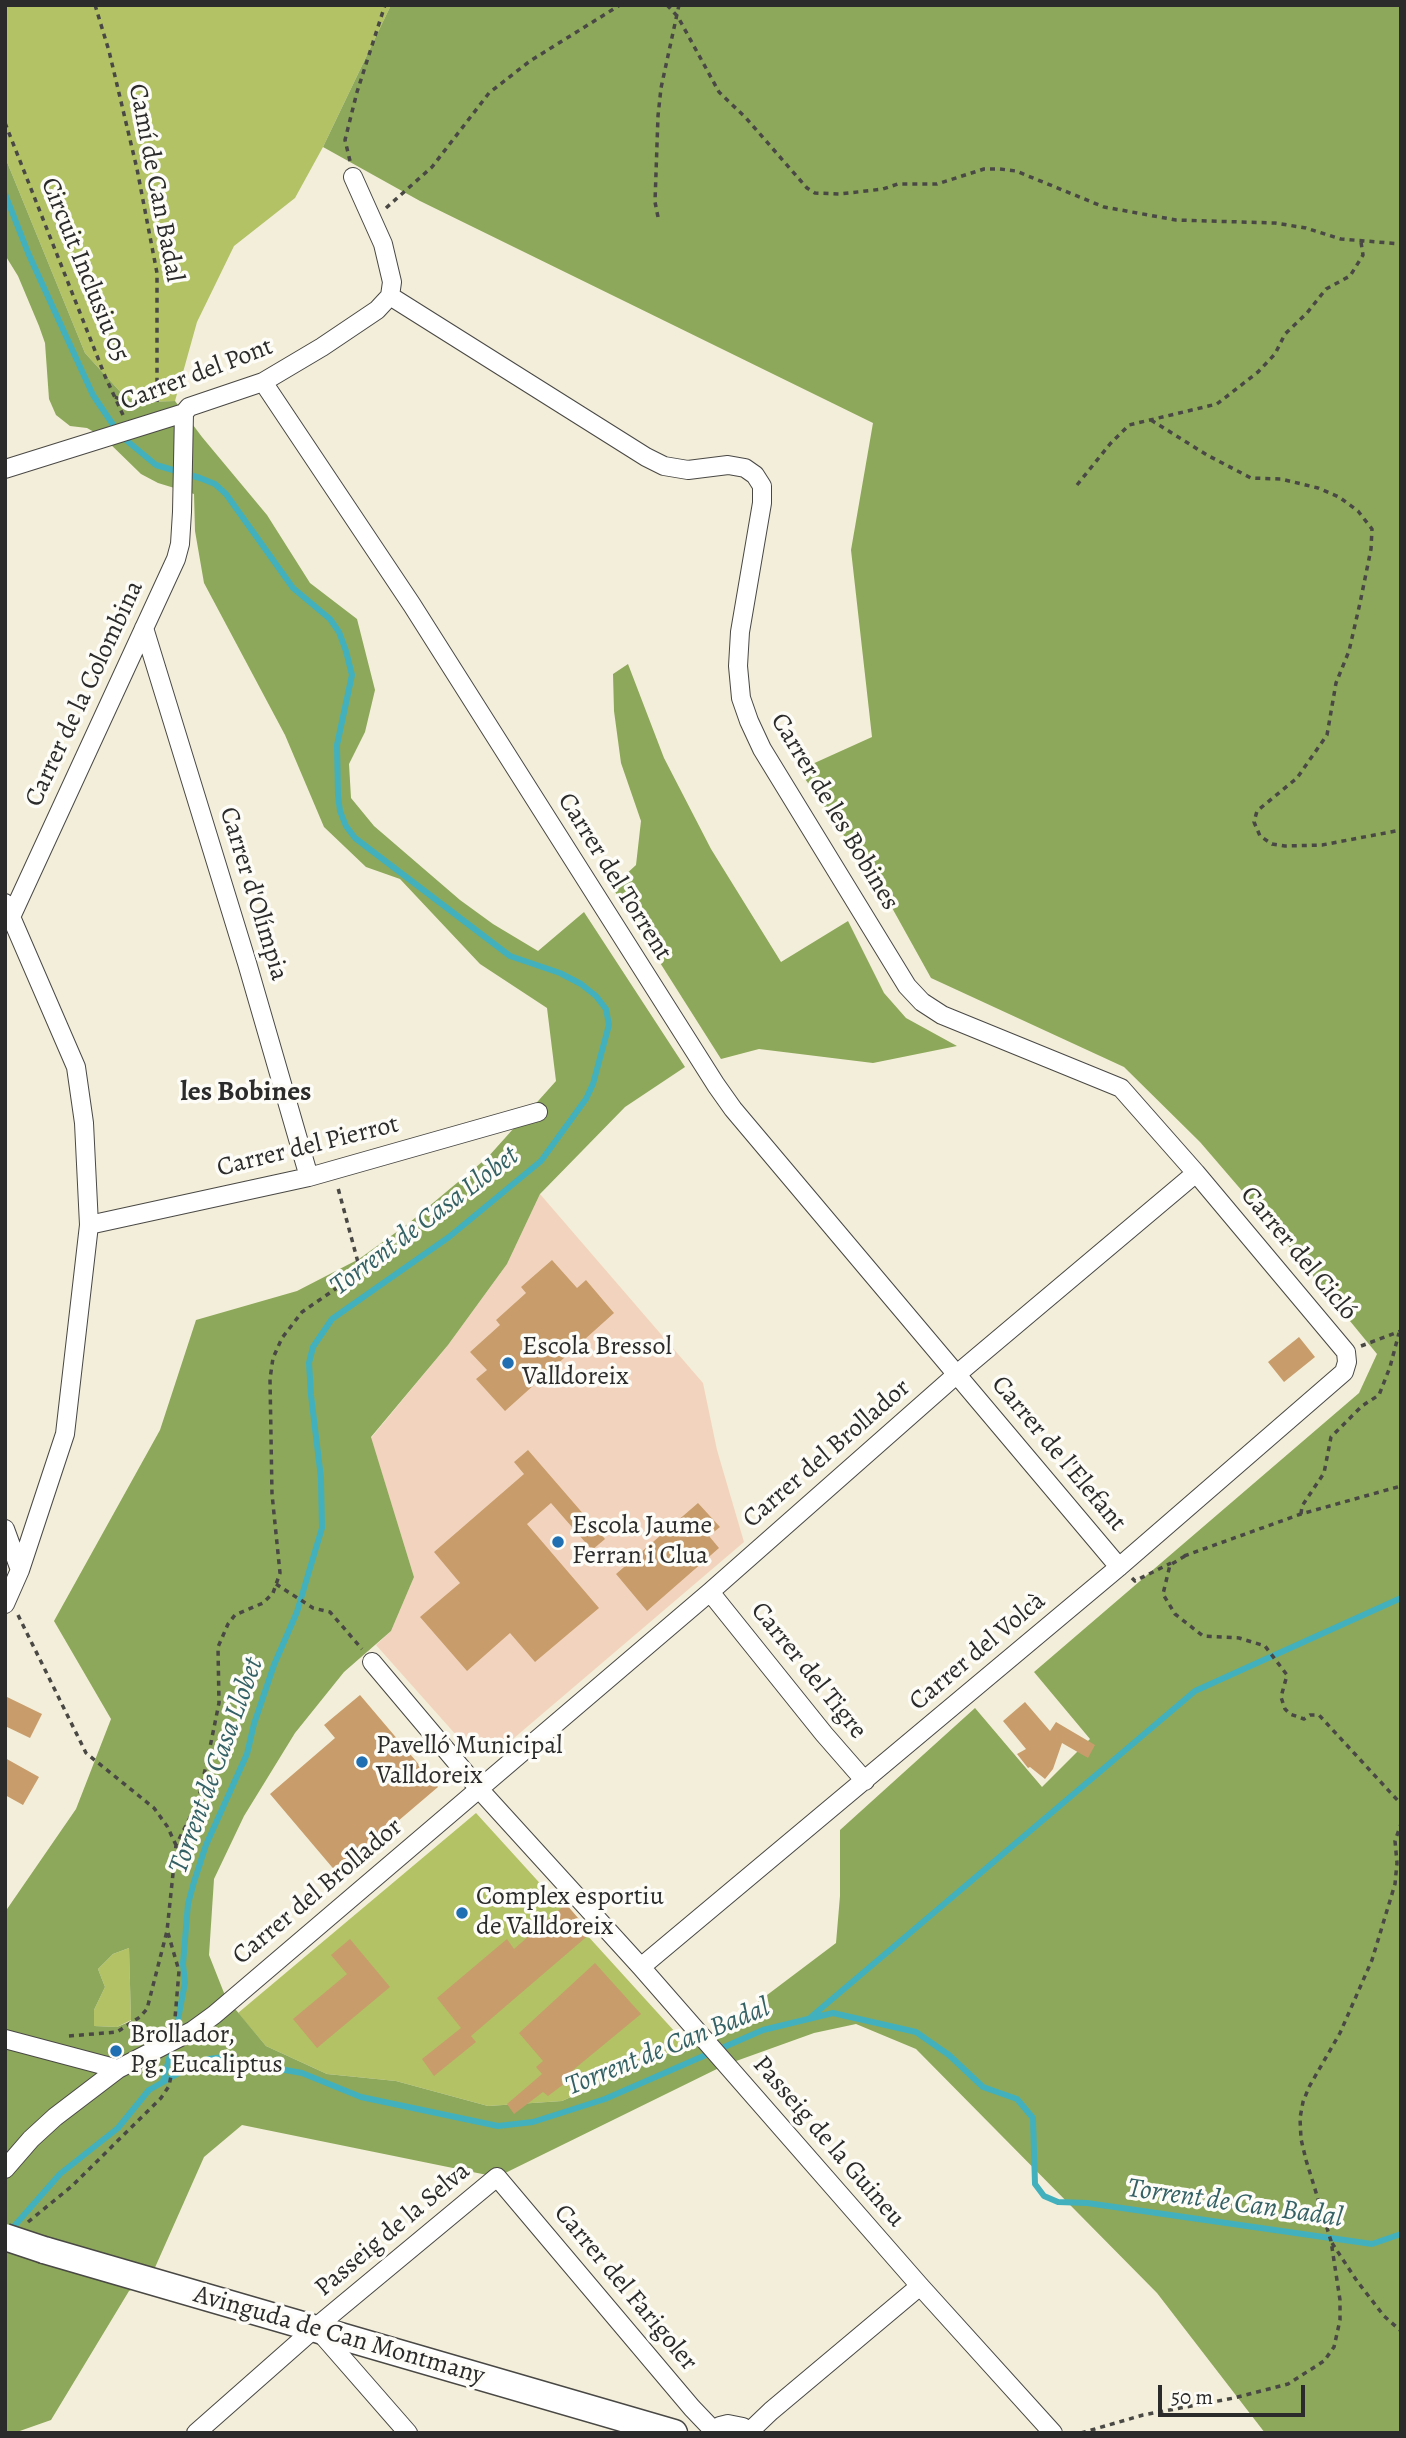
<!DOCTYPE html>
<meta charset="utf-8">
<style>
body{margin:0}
#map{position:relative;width:1406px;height:2438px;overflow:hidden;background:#f3eed9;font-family:Alegreya,serif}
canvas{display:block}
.frame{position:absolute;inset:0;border:7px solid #2b2b2b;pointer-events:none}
.scale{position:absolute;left:1158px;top:2385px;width:147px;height:32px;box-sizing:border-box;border:4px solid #2b2b2b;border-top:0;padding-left:9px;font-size:21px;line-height:24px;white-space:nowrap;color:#2b2b2b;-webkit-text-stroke:5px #fdfcf7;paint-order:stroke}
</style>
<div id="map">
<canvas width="1406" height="2438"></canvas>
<div class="frame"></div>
<div class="scale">50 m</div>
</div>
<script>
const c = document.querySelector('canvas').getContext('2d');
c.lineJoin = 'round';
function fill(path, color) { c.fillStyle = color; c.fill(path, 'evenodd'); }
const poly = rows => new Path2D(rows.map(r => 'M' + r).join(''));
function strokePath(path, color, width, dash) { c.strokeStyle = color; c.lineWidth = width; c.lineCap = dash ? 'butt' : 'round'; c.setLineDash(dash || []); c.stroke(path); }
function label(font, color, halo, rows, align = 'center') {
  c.font = font + ' Alegreya,serif'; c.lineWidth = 7; c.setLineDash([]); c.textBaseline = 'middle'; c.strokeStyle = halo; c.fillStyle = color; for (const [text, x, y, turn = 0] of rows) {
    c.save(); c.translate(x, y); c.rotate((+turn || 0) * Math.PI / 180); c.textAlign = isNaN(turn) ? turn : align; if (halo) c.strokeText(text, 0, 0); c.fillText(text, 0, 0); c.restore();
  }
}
fill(poly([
 [540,1194,703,1383,717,1450,744,1542,500,1750,465,1745,376,1645,391,1631,414,1577,371,1438,448,1345,507,1264]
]), '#f2d4be');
fill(poly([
 [5,5,391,5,323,147,295,198,234,246,197,322,175,401,143,402,125,397,85,353,5,157],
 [476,1813,686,2044,562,2101,488,2106,396,2081,327,2074,266,2046,238,2013],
 [129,1948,131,2020,117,2027,94,2026,94,2010,105,1987,98,1969,113,1954]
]), '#b2c265');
fill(poly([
 [391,5,1401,5,1401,2433,1265,2433,1157,2293,916,2049,856,2024,814,2033,725,2065,497,2177,242,2125,204,2157,149,2281,129,2291,51,2420,14,2433,5,2433,5,1912,76,1809,111,1719,54,1621,160,1430,196,1320,297,1291,359,1259,409,1223,488,1157,556,1081,547,1008,480,964,400,879,366,867,324,827,285,735,204,583,195,531,194,494,158,483,141,474,103,437,87,428,70,426,56,415,49,399,45,343,39,326,18,276,5,255,5,157,85,353,125,397,143,402,175,401,202,437,267,515,310,583,357,619,375,690,365,732,349,764,351,798,374,826,460,900,493,924,538,951,584,912,685,1067,625,1107,540,1194,507,1264,448,1345,371,1437,414,1577,391,1631,344,1672,295,1733,244,1816,214,1879,209,1955,226,1998,266,2046,327,2074,396,2081,488,2106,562,2101,722,2029,836,1943,840,1896,840,1830,975,1708,1042,1787,1090,1739,1034,1672,1359,1393,1377,1354,1268,1221,1200,1142,1124,1067,931,978,886,897,799,770,872,737,851,550,873,423,420,201,323,147],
 [129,1948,131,2021,117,2027,94,2026,94,2010,105,1987,98,1969,113,1954],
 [628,664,664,758,711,849,781,962,848,921,884,993,906,1018,957,1046,873,1063,759,1049,721,1059,612,887,636,865,641,821,621,763,614,711,613,674]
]), '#8da85a');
strokePath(poly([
 [5,194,29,255,93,395,120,435,156,465,200,478,215,484,226,494,293,588,330,619,339,632,346,651,352,675,337,745,338,795,340,811,346,826,355,838,510,956,560,973,581,984,596,996,606,1009,609,1025,593,1084,586,1099,541,1161,449,1237,332,1319,313,1347,309,1363,311,1395,321,1478,322,1528,297,1612,274,1665,254,1724,247,1754,206,1845,194,1882,188,1904,183,1964,185,1983,175,2035],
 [811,2017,1195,1691,1401,1598],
 [163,2081,173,2045],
 [9,2232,60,2174,118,2128,149,2090,193,2065,209,2059,223,2057,251,2064,302,2073,361,2097,498,2126,533,2122,605,2099,763,2030,833,2013,916,2032,949,2055,983,2087,1017,2099,1033,2118,1035,2184,1044,2196,1058,2202,1087,2203,1372,2244,1401,2234]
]), '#42b1bd', 6);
fill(poly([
 [552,1260,577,1288,586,1280,614,1313,505,1411,476,1379,487,1370,470,1352,500,1325,496,1320,526,1293,521,1287],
 [1299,1337,1315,1357,1284,1382,1268,1362],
 [528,1450,605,1539,592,1550,551,1503,527,1524,599,1608,535,1662,510,1633,467,1671,420,1617,460,1583,434,1552,524,1474,514,1462],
 [698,1503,720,1527,709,1536,719,1548,647,1611,616,1574],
 [360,1695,438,1787,337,1873,270,1794,335,1738,324,1725],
 [5,1696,42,1714,30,1738,5,1726],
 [1025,1702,1050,1731,1056,1722,1095,1745,1088,1758,1062,1743,1053,1769,1045,1779,1030,1767,1028,1768,1017,1754,1026,1749,1003,1721],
 [5,1758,39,1777,23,1805,5,1795],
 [566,1904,591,1933,471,2036,476,2042,434,2076,422,2059,461,2028,437,1998,507,1939,514,1949],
 [350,1939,390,1987,317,2048,293,2019,347,1974,331,1955],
 [595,1963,641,2014,561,2080,564,2084,548,2096,543,2092,514,2114,507,2104,542,2074,536,2067,543,2061,519,2033]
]), '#c89d6b');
const street = poly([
 [353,177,383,244,392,282,390,296],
 [390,296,646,457,664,466,688,470,728,465,745,468,755,475,762,486,762,503,740,632,738,666,741,698,749,721,762,749,907,986,922,1002,942,1015,1121,1088,1196,1173,1346,1352,1347,1362,1344,1372,1119,1567,641,1967],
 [263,382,412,605,716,1085,733,1109,1119,1567],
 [5,469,184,413,189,407,263,382,322,347,377,310,390,296],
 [144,628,247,963,309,1177],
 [5,903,76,1067,84,1123,89,1225,65,1434,20,1570,5,1604],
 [11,917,176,559,180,544,182,512,184,413],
 [89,1225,309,1177,538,1112],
 [5,1529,20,1570],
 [710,1592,824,1734,865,1781],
 [372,1662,479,1789,641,1967,920,2286,1053,2433],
 [5,2039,118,2069],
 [5,2169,31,2139,55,2117,118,2069,192,2031,214,2015,710,1592,956,1375,1196,1173],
 [318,2330,408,2433],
 [749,2432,771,2411,920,2286],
 [196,2433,315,2328,497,2177,692,2408,713,2430],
 [712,2433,720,2426,728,2424,743,2427,749,2433]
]);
const secondary = poly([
 [44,2250,674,2433]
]);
strokePath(street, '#494845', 20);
strokePath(secondary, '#494845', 29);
strokePath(poly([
 [95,5,109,51,137,169,157,273,157,402],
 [667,5,678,17,719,92,746,118,807,188,815,193,840,194,883,189,898,184,937,184,984,169,1000,169,1016,171,1104,207,1176,220,1275,223,1306,228,1341,239,1401,244],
 [5,123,105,376,123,415],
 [350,161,345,140,357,92,385,5],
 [386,208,432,167,489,93,530,61,620,5],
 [658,217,655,202,658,116,661,88,679,5],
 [115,397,140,408],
 [1151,420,1207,455,1251,478,1281,479,1318,488,1339,497,1358,511,1372,529,1371,549,1360,603,1349,651,1336,683,1327,735,1297,778,1257,811,1254,822,1260,836,1272,844,1285,846,1322,845,1401,830],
 [1077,485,1110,444,1129,425,1217,404,1258,372,1275,354,1285,334,1307,313,1326,289,1350,276,1363,255,1361,242],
 [1361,1346,1401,1331],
 [1301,1514,1302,1506,1324,1473,1331,1437,1362,1406,1379,1395,1390,1367,1399,1333],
 [1184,1556,1301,1514,1401,1486],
 [1185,1556,1170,1565,1163,1594,1175,1614,1203,1636,1239,1638,1265,1646,1287,1675,1281,1697,1285,1709,1290,1714,1304,1719,1310,1715,1319,1715,1401,1804],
 [1132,1578,1135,1581,1171,1563],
 [276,1584,313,1608,330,1612,362,1649],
 [18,1615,86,1753,154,1808,167,1826,176,1845],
 [168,1933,179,1971,175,2018],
 [69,2036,117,2032,140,2017,147,2009,167,1931,176,1845,198,1802,209,1752,219,1703,218,1647,228,1624,235,1615,263,1603,273,1593,280,1573,272,1494,270,1379,273,1358,282,1338,302,1312,347,1281,359,1266,338,1188],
 [28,2222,72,2186,161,2098,169,2086,174,2061],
 [1332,2243,1357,2281,1384,2316,1401,2331],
 [1081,2433,1143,2415,1234,2398,1288,2384,1324,2361,1334,2347,1340,2320,1340,2300,1331,2241,1306,2160,1301,2139,1300,2118,1303,2102,1309,2087,1340,2033,1372,1960,1395,1884,1397,1863,1395,1841,1401,1824]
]), '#494845', 3.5, [5, 5]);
strokePath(street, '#fff', 18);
strokePath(secondary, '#fff', 26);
const secondaryBridge = poly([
 [5,2237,44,2250]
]);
strokePath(secondaryBridge, '#494845', 29, []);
strokePath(secondaryBridge, '#fff', 26);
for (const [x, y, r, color] of [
 [508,1363,7,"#1f6fb2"],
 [558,1542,7,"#1f6fb2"],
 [362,1762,7,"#1f6fb2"],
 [462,1913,7,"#1f6fb2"],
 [116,2051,7,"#1f6fb2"]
]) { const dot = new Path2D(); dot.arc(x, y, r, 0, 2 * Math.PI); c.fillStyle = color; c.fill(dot); strokePath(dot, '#fdfcf7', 2.5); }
label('26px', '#2b2b2b', '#fdfcf7', [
 ["Camí de Can Badal",155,183,79],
 ["Circuit Inclusiu 05",84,270,68],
 ["Carrer del Pont",197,375,-21],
 ["Carrer de la Colombina",85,694,-65],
 ["Carrer de les Bobines",834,812,59],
 ["Carrer del Torrent",614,877,58],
 ["Carrer d'Olímpia",253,894,73],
 ["Carrer del Pierrot",308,1147,-14],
 ["Carrer del Cicló",1298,1254,50],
 ["Carrer del Brollador",827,1454,-41],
 ["Carrer de l'Elefant",1058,1454,50],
 ["Carrer del Volcà",978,1652,-40],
 ["Carrer del Tigre",808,1671,51],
 ["Carrer del Brollador",318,1892,-40],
 ["Passeig de la Guineu",828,2142,49],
 ["Passeig de la Selva",393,2230,-40],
 ["Carrer del Farigoler",625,2288,50],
 ["Avinguda de Can Montmany",339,2336,16]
]);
label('26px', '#2b2b2b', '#fdfcf7', [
 ["Escola Bressol",522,1348],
 ["Valldoreix",522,1378],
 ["Escola Jaume",572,1527],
 ["Ferran i Clua",572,1557],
 ["Pavelló Municipal",376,1747],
 ["Valldoreix",376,1777],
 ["Complex esportiu",476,1898],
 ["de Valldoreix",476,1928],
 ["Brollador,",130,2036],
 ["Pg. Eucaliptus",130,2066]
], 'left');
label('bold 28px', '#2b2b2b', '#fdfcf7', [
 ["les Bobines",246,1093]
]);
label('italic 28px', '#346165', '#fdfcf7', [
 ["Torrent de Casa Llobet",425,1222,-37],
 ["Torrent de Casa Llobet",217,1766,-70],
 ["Torrent de Can Badal",668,2048,-22],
 ["Torrent de Can Badal",1235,2204,8]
]);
</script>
